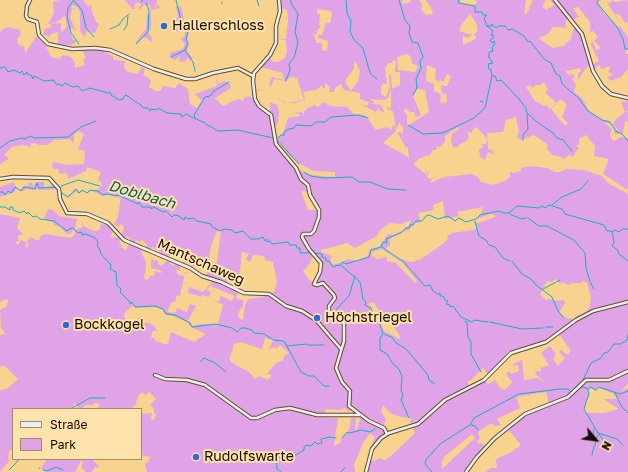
<!DOCTYPE html>
<meta charset="utf-8">
<style>
body{margin:0}
#map{position:relative;width:628px;height:472px;overflow:hidden;background:#f7d38f;font-family:"Golos Text",sans-serif}
canvas{display:block}
.legend{position:absolute;left:12px;top:408px;width:130px;height:52px;box-sizing:border-box;background:#fee2ac;border:1px solid #a18c67;margin:0;padding:5px 7px;list-style:none;font-size:12px;color:#160c00}
.legend li{display:flex;align-items:center;gap:8px;height:20px}
.legend b{width:20px;border:1px solid #a18c67}
.north{position:absolute;left:576px;top:420px;width:40px;height:40px;-webkit-text-stroke:3px #fee2ac;paint-order:stroke;rotate:119deg;font-size:11px;font-weight:700;line-height:16px;text-align:center;color:#160c00}
.north::after{content:'';display:block;margin:auto;width:14px;height:18px;background:#160c00;clip-path:polygon(50% 0,100% 100%,50% 72%,0 100%)}
</style>
<div id="map">
<canvas width="628" height="472"></canvas>
<ul class="legend">
<li><b style="height:5px;background:#e9effa"></b>Straße</li>
<li><b style="height:11px;background:#e1a3e7"></b>Park</li>
</ul>
<div class="north">N</div>
</div>
<script>
const c = document.querySelector('canvas').getContext('2d');
c.lineJoin = 'round';
function fill(path, color) { c.fillStyle = color; c.fill(path, 'evenodd'); }
const poly = rows => new Path2D(rows.map(r => 'M' + r).join(''));
function strokePath(path, color, width, dash) { c.strokeStyle = color; c.lineWidth = width; c.lineCap = dash ? 'butt' : 'round'; c.setLineDash(dash || []); c.stroke(path); }
function label(font, color, halo, rows, align = 'center') {
  c.font = font + ' "Golos Text",sans-serif'; c.lineWidth = 4; c.setLineDash([]); c.textBaseline = 'middle'; c.strokeStyle = halo; c.fillStyle = color; for (const [text, x, y, turn = 0] of rows) {
    c.save(); c.translate(x, y); c.rotate((+turn || 0) * Math.PI / 180); c.textAlign = isNaN(turn) ? turn : align; if (halo) c.strokeText(text, 0, 0); c.fillText(text, 0, 0); c.restore();
  }
}
fill(poly([
 [59,0,83,0,88,6,92,5,91,9,96,22,99,24,95,33,86,31,85,38,80,30,80,12,77,7,72,5,71,9,76,8,72,10,70,17,76,31,75,31,73,28,69,29,73,40,77,40,75,43,71,45,58,45,58,35,59,34,58,32,51,34,49,37,47,35,43,35,45,29,51,27,51,24,61,23,61,33,67,27,65,16,55,23,48,24,54,13,53,2],
 [125,0,157,0,155,8,158,4,160,8,151,10,151,29,148,31,148,33,152,38,151,43,147,38,143,37,136,45,136,42,146,29,147,14,149,15,151,9,150,5,144,5,138,11,141,4,138,2,134,5,135,7,133,10],
 [279,0,402,0,403,4,411,2,410,0,419,0,422,5,421,9,426,15,433,14,431,7,425,0,460,0,461,3,473,6,477,3,476,0,526,0,524,15,527,13,533,0,546,0,542,7,548,10,547,7,549,8,554,5,550,0,554,0,568,17,568,19,565,21,566,28,553,27,548,34,538,38,553,48,563,46,571,39,574,26,581,32,585,41,592,68,590,66,586,68,578,80,578,74,581,71,580,68,566,71,568,75,573,74,575,77,572,79,576,85,574,92,582,98,589,111,603,120,610,121,615,129,620,132,613,124,616,119,625,112,621,102,628,101,628,111,626,111,627,113,628,111,628,122,625,121,623,133,619,133,616,135,614,132,614,129,610,124,603,122,612,129,610,134,612,140,615,141,620,137,628,138,628,188,626,189,603,174,609,159,594,156,595,146,586,135,579,139,579,144,575,146,579,147,574,155,572,157,570,154,563,160,562,157,552,155,547,149,548,145,534,135,521,140,517,137,519,132,516,117,506,120,503,132,487,133,488,149,492,150,495,155,488,152,485,160,480,157,479,150,483,147,482,144,486,144,487,139,477,127,473,129,472,133,468,132,469,138,466,141,460,144,458,147,453,147,451,140,452,134,459,129,458,127,445,136,445,142,440,147,437,146,436,150,433,150,430,155,420,158,413,164,427,175,428,173,426,172,424,165,427,172,429,172,427,177,430,179,442,176,432,179,430,183,444,177,472,174,478,177,481,182,493,185,505,181,510,177,510,172,513,173,521,171,521,168,530,166,547,168,555,172,560,172,566,169,584,170,602,176,608,183,628,194,628,302,602,307,576,319,575,317,587,311,590,306,591,297,587,283,583,281,582,283,573,283,568,285,562,282,560,284,556,279,552,282,547,281,540,294,546,300,549,299,556,301,564,300,565,303,559,313,568,319,571,318,574,320,547,341,509,351,490,373,488,374,483,368,471,380,467,382,471,387,439,402,419,423,410,427,411,418,401,417,390,413,383,405,381,411,386,420,383,427,371,422,356,410,348,411,345,408,340,410,326,409,323,417,338,418,334,446,340,443,342,438,349,430,351,418,356,418,355,429,357,429,360,420,358,415,385,430,386,434,372,447,372,444,375,437,370,433,363,443,354,465,355,472,147,472,145,465,151,457,141,455,141,414,152,413,151,420,154,420,156,415,154,413,154,409,150,405,156,399,149,392,145,395,142,392,139,395,136,402,137,403,131,409,97,409,100,404,95,403,92,405,86,405,81,409,75,409,78,406,75,403,70,409,13,409,13,448,9,451,8,459,10,460,0,472,0,390,7,389,18,379,5,366,0,366,0,335,6,334,1,328,0,310,7,306,8,301,7,299,0,302,0,214,20,218,17,228,23,234,18,236,19,241,15,242,18,245,21,240,27,243,25,246,27,248,29,245,27,242,30,237,39,241,40,236,44,234,71,238,75,234,75,231,73,230,70,234,67,234,60,227,54,225,53,222,44,219,48,209,53,210,59,216,77,219,75,230,83,227,82,222,85,227,94,231,99,230,101,224,109,225,113,230,111,237,116,238,117,235,121,238,119,243,122,245,121,247,126,250,130,242,143,248,141,252,146,262,146,268,144,278,146,280,149,279,150,276,154,276,155,271,161,273,162,271,151,268,151,259,158,261,158,264,161,266,168,260,170,261,169,263,174,266,175,263,180,265,180,270,177,270,176,272,179,275,184,276,185,272,190,273,185,273,180,296,177,295,175,302,172,302,167,312,175,313,177,308,187,312,190,304,196,306,187,322,173,316,165,314,162,309,154,307,136,308,133,305,124,314,125,319,130,323,142,316,144,322,152,324,158,331,153,331,151,338,155,338,154,340,164,344,168,344,171,332,194,342,206,334,191,327,188,324,189,321,193,326,200,324,218,324,223,305,216,301,219,301,221,296,232,301,235,296,210,286,206,290,211,292,209,297,203,295,202,297,188,293,189,287,203,292,214,280,238,290,239,291,236,296,237,299,243,300,243,308,242,307,238,313,239,318,243,320,245,305,248,299,264,297,265,294,274,292,277,282,273,262,265,260,264,256,253,255,250,262,246,259,249,254,242,252,239,280,227,278,227,284,206,277,208,269,204,269,201,265,199,264,198,268,186,263,184,266,182,265,183,261,180,257,170,255,168,259,160,255,161,252,152,247,150,249,146,247,147,245,142,240,140,242,136,240,134,243,131,242,130,238,126,237,125,240,121,237,124,226,120,224,119,227,114,224,118,217,121,196,120,198,109,195,103,196,92,191,87,193,83,191,79,194,76,191,71,196,67,197,60,192,67,196,71,195,74,189,77,189,79,192,83,190,87,193,90,190,96,191,102,186,101,182,98,180,101,172,87,167,86,171,68,179,67,173,60,174,58,169,53,169,52,164,54,162,67,165,84,164,85,151,78,149,84,134,79,131,74,134,74,144,70,139,54,140,47,145,39,145,34,143,31,144,31,147,22,145,12,147,4,155,9,159,0,164,0,32,3,29,9,27,20,30,21,35,17,39,18,45,22,45,20,47,24,46,25,53,36,37,39,38,45,44,51,57,59,59,63,55,71,57,75,63,75,68,85,65,83,60,86,58,82,49,105,50,104,52,113,56,114,60,125,61,124,68,128,72,138,74,141,67,145,69,143,76,147,77,151,81,149,87,155,91,160,91,163,86,175,88,179,83,188,89,190,104,197,108,202,101,195,94,217,86,216,74,218,84,225,81,230,84,231,88,215,98,223,106,235,100,240,99,242,101,244,99,243,98,250,96,265,111,270,112,270,102,277,105,279,112,278,123,274,128,274,139,276,144,296,169,311,175,335,177,335,172,313,171,300,164,288,154,278,140,278,137,283,133,288,118,300,116,299,114,292,113,302,112,304,116,304,111,308,108,315,105,318,107,324,102,330,106,347,107,354,114,365,115,376,130,387,127,391,130,394,124,396,131,383,143,407,156,409,159,408,147,406,148,397,132,403,133,403,127,399,123,396,130,393,111,387,109,388,107,391,108,391,89,388,98,384,100,370,99,375,103,369,103,381,105,384,111,383,113,378,108,376,112,358,103,358,98,358,103,367,106,369,102,360,99,360,93,344,90,341,84,335,88,334,92,329,92,330,87,325,83,325,89,321,86,316,90,303,92,305,100,294,103,285,103,275,97,287,103,304,100,297,78,291,77,285,81,274,79,271,87,269,85,272,77,284,80,283,73,260,67,255,73,254,82,256,89,264,91,256,90,253,83,253,79,255,73,258,69,269,57,273,62,278,62,285,58,287,52,286,40,276,40,286,39,288,20,287,10,280,8],
 [317,9,331,11,332,14,330,23,326,23,322,35,318,35,318,38,328,41,327,51,322,50,322,43,317,43,313,34,317,34,317,31,321,26,319,25,320,15,317,13],
 [470,14,476,23,478,30,474,35,477,38,463,45,463,35,467,38,472,35,459,31,462,24],
 [407,54,410,56,412,63,418,66,415,72,398,70,397,57],
 [393,60,396,61,395,72,400,72,400,85,392,89,391,75,389,74,390,87,386,97,381,94,381,87,383,83,387,84,385,69,388,63,392,63],
 [356,62,360,71,358,81,351,91,345,82,346,79,354,69,354,63],
 [427,65,436,69,435,79,437,80,438,83,440,80,443,82,447,74,451,76,447,86,443,86,443,84,441,87,442,94,446,93,447,102,440,103,441,94,434,91,434,84,426,81],
 [544,82,548,90,545,92,556,103,550,109,545,104,546,106,544,106,535,101,526,87,530,85,532,88,536,85,540,85],
 [417,89,425,90,429,112,407,126,407,115,404,111,405,108,410,112,414,112,416,117,421,115,413,96],
 [561,99,567,105,562,117,568,123,565,126,551,109],
 [301,191,309,192,319,210,308,210],
 [443,201,445,219,459,216,457,212,483,207,482,212,477,219,490,214,495,215,495,217,478,223,474,222,477,228,473,230,452,233,447,236,448,239,443,244,421,259,412,262,406,261,394,256,385,249,390,245,389,239,402,233,402,231,394,235,388,234,379,247,370,249,368,256,356,261,349,259,333,265,330,260,332,256,321,252,321,250,347,243,355,248,377,236,380,230,390,223,401,224,411,220,408,227,405,227,403,232,409,230,415,223,421,222,418,213,434,210,433,205],
 [217,231,221,231,217,262,208,267,211,246],
 [382,249,403,263,417,281,415,283,396,263,387,261,387,257,377,259,372,256,371,252],
 [314,254,321,261,322,267,320,275,314,282,309,280,303,271,309,265],
 [374,302,383,319,387,321,390,321,400,336,400,339,384,331,376,313,371,311,371,308,368,304],
 [265,338,273,340,268,352,271,348,276,347,275,350,280,345,289,353,284,356,283,360,276,363,267,374,272,375,268,380,259,376,255,379,249,372,231,362,227,352,230,358,234,344,240,342,262,349],
 [555,0,602,0,598,2,604,13,618,27,620,26,628,37,628,50,625,52,628,55,628,69,621,77,610,81,608,77,613,74,608,72,611,66,601,69,600,65,597,66,595,71,601,82,596,75,593,69,595,67,593,68,592,63,593,64,599,61,590,43,593,42,596,50,601,48,594,41,598,37,593,31,590,32,590,22,578,7,573,8,579,17,572,20],
 [613,0,615,2,628,0,628,22,625,23,619,14,615,14,621,25,608,4],
 [176,6,178,7,181,6,185,24,189,32,187,40,189,44,187,52,193,58,191,61,188,58,184,62,179,61,180,56,175,60,170,57,170,53,183,49,185,44,181,39,185,36,185,29,178,32,174,30,175,19,178,17],
 [14,182,17,190,22,189,23,186,28,186,29,182,32,183,33,187,36,182,44,182,44,187,57,186,58,191,56,189,46,190,26,189,23,191,15,189,15,192,0,197,0,187],
 [628,303,628,370,611,379,587,380,610,381,628,371,628,384,620,392,628,388,628,472,484,472,491,468,497,468,496,459,510,453,521,445,507,428,505,429,504,428,521,416,538,409,538,407,549,404,546,392,516,397,520,408,497,419,501,425,494,426,491,423,479,431,478,433,480,438,477,441,479,444,482,443,485,448,465,472,367,472,369,461,374,461,380,458,385,460,391,456,415,433,413,428,449,398,485,381,488,384,495,380,499,387,504,390,508,387,512,382,506,374,509,371,511,374,519,371,518,365,514,366,513,364,517,362,522,360,524,380,537,378,546,383,535,374,536,371,541,371,541,368,549,365,541,353,550,346,556,354,553,359,558,366,565,358,559,352,561,350,568,355,571,351,559,334,576,320,593,312],
 [591,388,595,391,599,388,614,394,617,399,603,399,619,409,604,413,586,413,584,409,589,396,588,390],
 [472,434,475,438,442,469,442,462,445,456],
 [47,459,92,459,99,466,97,468,95,467,92,472,85,472,85,470,81,468,83,462,81,460,75,472,47,472,41,468]
]), '#e1a3e7');
strokePath(poly([
 [73,0,82,10,86,28,94,37],
 [176,0,182,24,188,31,186,39,188,43,185,50,193,62,195,71],
 [257,0,259,6],
 [346,0,347,13,351,21,350,31,354,40,363,48,370,73,377,79],
 [399,0,405,20,410,26,409,33,412,42,418,43,423,57,420,61,421,68,416,79,417,88,413,95],
 [459,0,458,1,459,3,475,6,475,12,482,12,483,15,487,15,484,18,487,26],
 [598,0,597,3,617,27,623,39,625,49,628,49],
 [73,1,68,8,67,17,71,33,79,44],
 [141,2,143,0],
 [222,2,222,4],
 [487,26,492,26,492,24,496,28,498,26,505,26,508,30,512,29,524,36,528,42,530,41,544,59,551,63,556,74,560,76,562,84,576,96],
 [487,26,493,31,491,35,494,36,492,39],
 [110,29,119,25,123,19,129,14],
 [124,30,127,25,128,16],
 [136,44,148,32,149,10,146,3],
 [171,57,185,50],
 [0,68,5,67,8,72,14,70,20,73,22,71,24,75,27,72,27,74,31,75,33,79,34,76,44,81,53,80,57,85,59,84,62,86,65,83,73,87,78,86,82,91,90,88,108,93,110,92,111,95,119,100,123,99],
 [491,70,488,68,489,65,488,64,493,63,489,58,489,52,493,51,492,47,495,44,494,41,493,43,490,41,491,39],
 [491,70,492,76,495,76,497,81,501,80,519,99],
 [286,81,290,70,289,64,294,58,298,42,295,32,298,14,291,3,291,0],
 [577,96,588,111,602,120,610,122,617,132,622,134],
 [123,98,126,95,139,104],
 [519,99,526,108],
 [480,101,483,102],
 [140,104,143,108,148,108,150,111,151,109,156,110,158,108,167,113,181,114,182,117,186,114,193,118],
 [526,109,527,113,537,122,553,133,557,138,563,140,572,151],
 [194,118,205,123],
 [195,118,194,115,205,97,210,96,214,91,229,82],
 [206,124,218,131,238,130,273,138],
 [408,125,423,134,443,133,474,118,485,108,492,76],
 [622,134,628,141],
 [278,138,281,135,284,135,284,132,289,129,294,128,296,125,311,126,316,122,325,122,331,117,358,115,368,118],
 [276,139,299,164],
 [523,140,523,135,528,129,527,114],
 [0,148,10,141,22,138,24,139,31,136,34,138,68,137,81,127,96,121],
 [304,172,311,176,324,178,352,177,359,182,370,182,388,189,406,190],
 [61,186,78,180,100,186],
 [0,192,3,192,5,195,8,191,11,193,15,187,21,191,24,187,35,189,37,183,39,188,57,187],
 [60,192,68,197,76,189,79,193,82,190,87,193,90,190,98,191,103,195,108,194,116,196,118,195,138,204,139,202,142,207,151,207,151,209,154,207,163,212,166,211,172,217,174,215,179,216,184,220,185,217,188,219,193,218,197,221,211,224,212,227,220,231,224,229,232,230,235,233,243,231,251,239,258,239,263,237,265,241,267,239,267,242,270,241,272,244,288,242,290,245,296,245,297,248,300,248,300,253,312,253],
 [552,205,562,197,581,189,588,181],
 [0,207,5,207,10,210,10,207,13,207,13,210,20,213,24,211,27,214,28,212,33,217,36,216,40,219,54,221,67,231,69,229,73,228,78,233,82,232,82,235,86,234,95,238,98,242,97,246,99,248,101,254,111,265,110,269,116,272,117,285,121,289,120,292,130,302,130,304,132,302,135,307,155,306,163,309,166,314,175,315,190,323,192,327,216,324,232,328,237,332,241,328,245,328,252,330,254,333,264,334,274,340,284,341,301,372,309,376,314,376,324,386,329,386],
 [510,214,521,219,526,218],
 [528,218,539,226,547,226,574,240,585,253,586,268,590,281],
 [476,219,480,215,499,211,503,213,509,213,517,206,539,208,542,206,545,208,549,205,562,209,565,214,604,225,607,231,611,231,613,235],
 [475,221,479,236,486,240,489,245,495,247,503,258,510,261],
 [612,232,615,230,619,232,622,229,628,229],
 [613,236,614,243,612,246,616,249],
 [382,247,401,260],
 [617,249,619,254,628,261],
 [314,253,322,254,322,257,326,258,326,261,329,261,333,267,338,265,340,266,343,262,346,264,369,257,371,250,381,247,383,242,387,243,386,239,402,232,406,228,409,228,410,225,413,225,416,221,422,221,426,216,429,215,438,219,448,216,455,221,459,218,466,222,476,219],
 [402,260,425,286,430,285,433,291,438,294,440,293,440,296,443,296,445,300,448,301,446,304,450,305,450,307,453,306,461,317,472,322,474,320,488,322],
 [512,261,522,274,531,279,536,285,552,297,558,311,563,317],
 [342,266,360,282,363,299,366,302,365,305,371,308,373,314],
 [590,282,594,289],
 [543,289,560,280],
 [333,313,349,296,355,276],
 [374,314,377,315,383,334,380,338,380,350,387,354,393,364,399,369,402,377,401,390,403,395,401,400,409,418],
 [465,321,467,322,468,337,471,342,471,354,481,372],
 [490,322,522,329,542,328],
 [546,327,553,327],
 [543,328,544,328],
 [384,334,393,338,395,342,406,349,428,375,429,380,435,384],
 [287,346,306,344,308,345,324,345],
 [204,358,215,363,226,372],
 [200,362,204,358],
 [582,382,591,363,601,358,604,353,608,352,614,344,621,344,627,340,628,334],
 [580,387,583,387,588,389,591,387,596,390,599,387,620,394,628,391],
 [615,393,618,399],
 [618,400,622,407,628,413],
 [586,402,589,394,588,390],
 [586,403,584,409,598,433,617,439,623,445],
 [72,408,90,398,105,398],
 [471,425,475,426,478,430],
 [598,433,604,441,604,446],
 [593,435,594,429],
 [342,438,347,432,350,433,361,430,370,432,375,429],
 [592,440,593,435],
 [595,446,596,439,598,435],
 [604,448,605,446],
 [592,455,594,446],
 [15,464,19,459],
 [39,468,40,469],
 [9,470,15,464],
 [43,470,47,471,56,467,63,470],
 [281,472,277,469,276,457,280,457,282,454,287,457,293,454,296,455,304,450,304,447,307,445,311,446,315,442,317,444,322,443,321,439,330,437,336,438],
 [341,472,345,468],
 [432,472,425,464,426,460,440,444,470,425,474,418,519,394,560,389,568,389,571,392]
]), '#11b3bf', 1);
const secondary = poly([
 [30,0,27,6,26,16,28,19,37,22,39,35,48,44,72,49,95,48,110,50,154,69,186,79,195,79,213,73,238,68,253,76],
 [279,0,280,11,276,26,276,43,270,55,254,73,253,81,255,99,259,106,271,115,276,144,296,168,301,179,308,185,310,195,319,210,319,217,314,231,311,234,303,234,302,237,309,249,321,263,320,272,314,284,317,285,323,283,334,295,335,298,329,306,329,311,333,315,341,319,344,324,344,341,336,368,342,382,350,391,349,406,369,421,384,428,387,434],
 [555,0,582,34,593,71,602,86,611,94,628,98],
 [0,179,13,177,49,178,59,189,60,199,67,213,87,214,108,223,124,240,190,268,202,276,221,282,244,293,269,294,286,306,302,311,316,320,341,349],
 [155,375,165,379,187,380,205,385,251,418,257,418,275,410,290,408,317,415,360,415],
 [366,472,372,449,381,438,389,433,418,424,445,400,484,380,511,353,546,342,576,320,593,311,628,302],
 [466,472,477,457,495,438,525,414,568,397,586,380,609,380,628,371]
]);
strokePath(secondary, '#674e1a', 4.5);
strokePath(secondary, '#e9effa', 2.5);
for (const [x, y, r, color] of [
 [164,26,4,"#3467d6"],
 [317,318,4,"#3467d6"],
 [66,325,4,"#3467d6"],
 [196,457,4,"#3467d6"]
]) { const dot = new Path2D(); dot.arc(x, y, r, 0, 2 * Math.PI); c.fillStyle = color; c.fill(dot); strokePath(dot, '#fee2ac', 1.5); }
label('14px', '#160c00', '#fee2ac', [
 ["Hallerschloss",172,26],
 ["Höchstriegel",325,318],
 ["Bockkogel",74,325],
 ["Rudolfswarte",204,457]
], 'left');
label('14px', '#160c00', '#fee2ac', [
 ["Mantschaweg",201,262,24]
]);
label('italic 15px', '#0b5c62', '#fee2ac', [
 ["Doblbach",142,195,16]
]);
</script>
